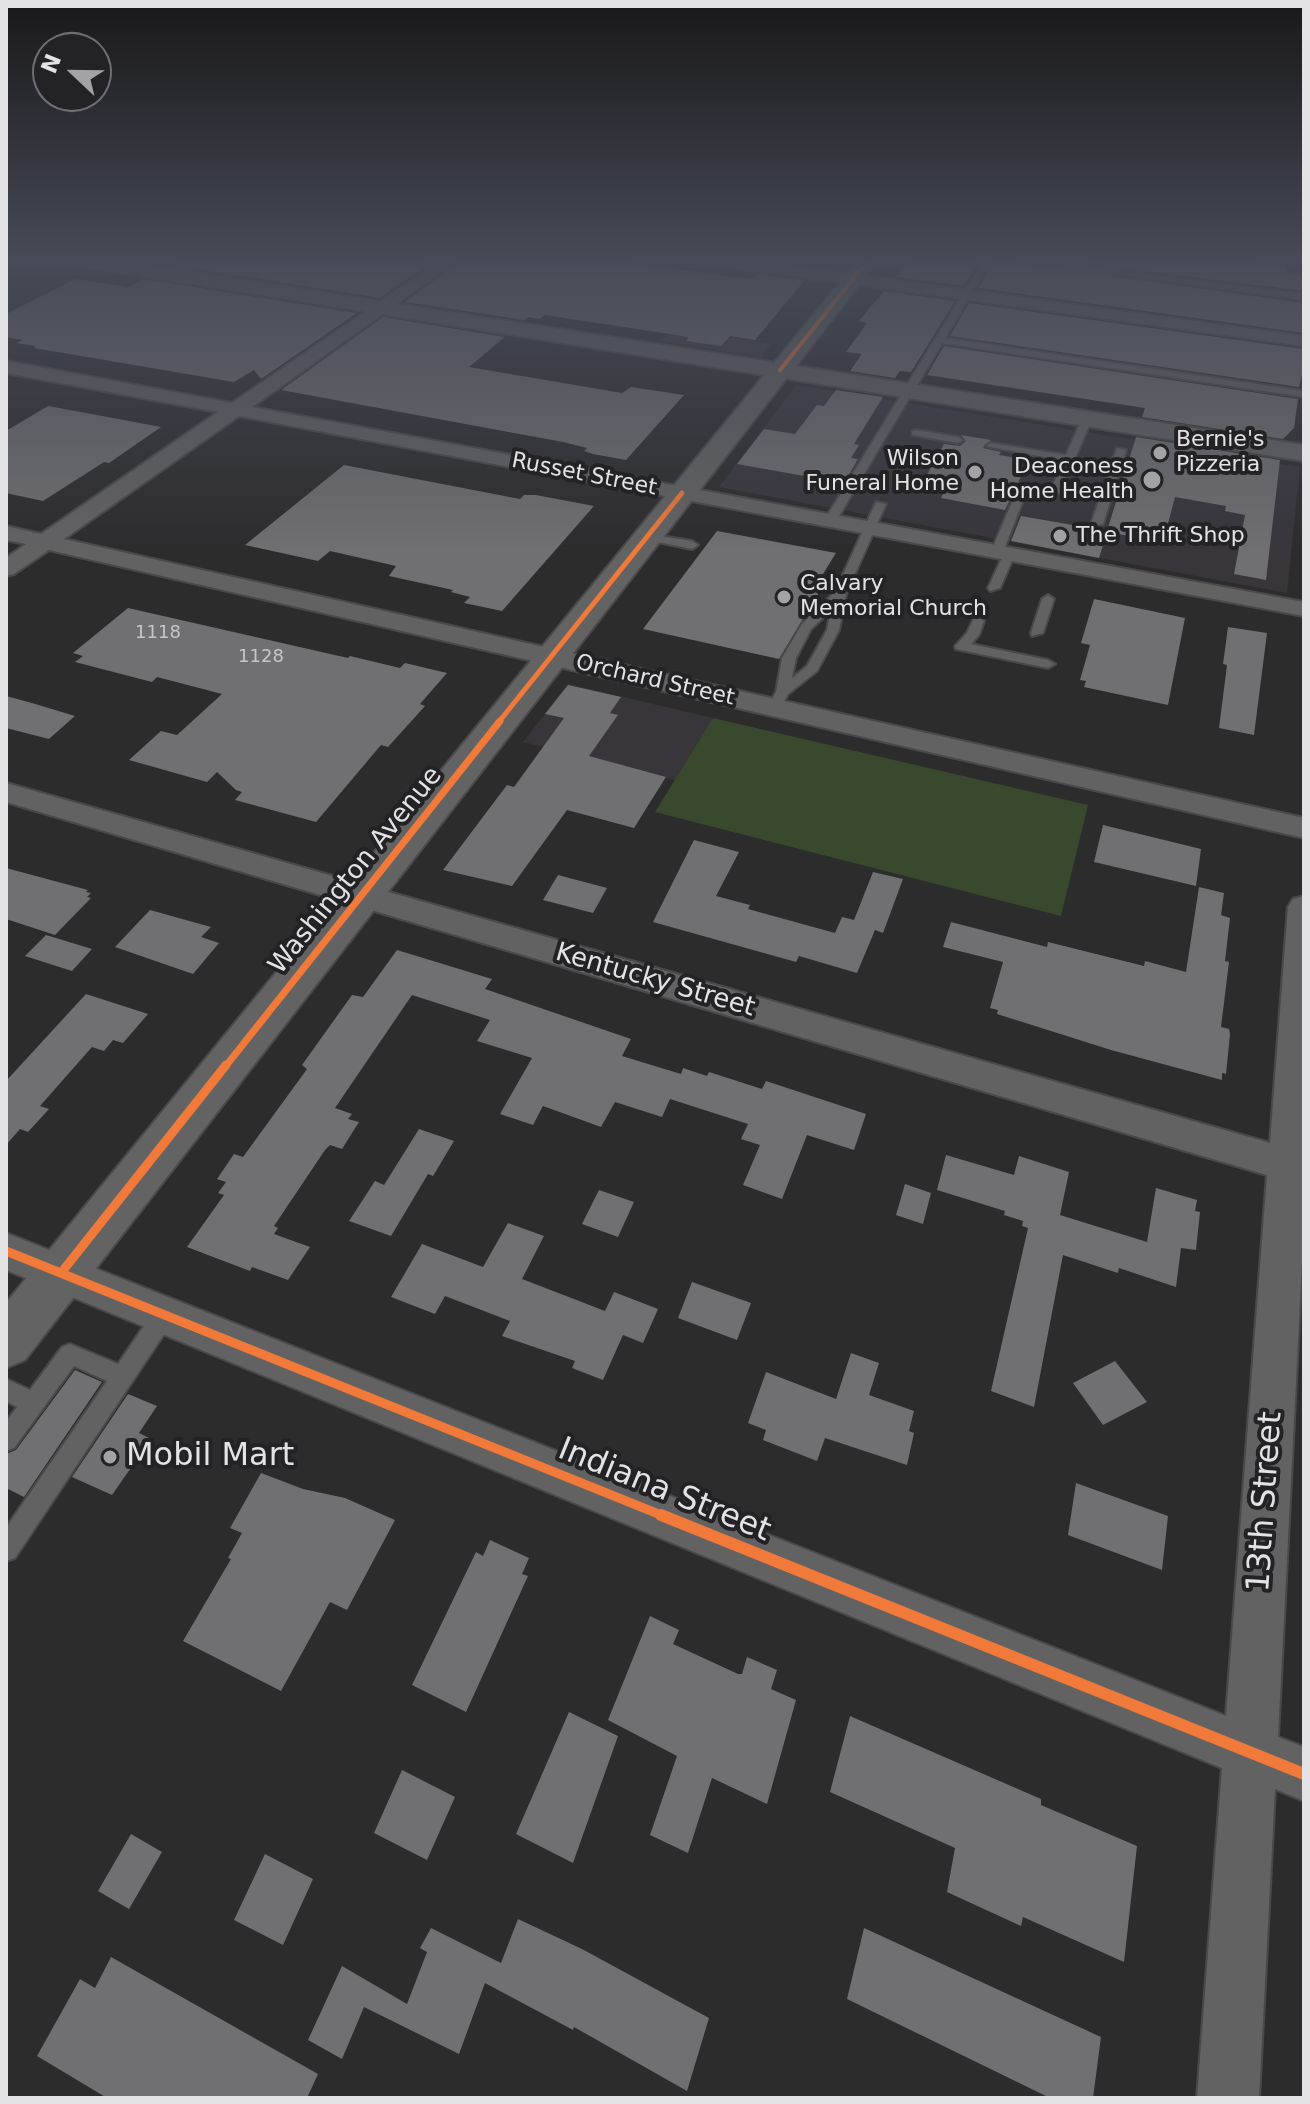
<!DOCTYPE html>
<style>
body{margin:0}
#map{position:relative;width:1310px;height:2104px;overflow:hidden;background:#2d2c2d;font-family:"DejaVu Sans",sans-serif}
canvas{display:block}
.frame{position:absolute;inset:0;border:8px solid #e3e2e4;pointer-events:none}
.north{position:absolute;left:32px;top:32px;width:80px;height:80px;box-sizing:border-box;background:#232225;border:2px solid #706f71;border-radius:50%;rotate:292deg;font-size:22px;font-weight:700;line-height:32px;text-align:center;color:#e3e2e4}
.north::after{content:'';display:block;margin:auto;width:28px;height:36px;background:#a3a2a4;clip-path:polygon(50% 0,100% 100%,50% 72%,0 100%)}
</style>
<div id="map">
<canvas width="1310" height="2104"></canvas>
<div class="frame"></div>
<div class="north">N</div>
</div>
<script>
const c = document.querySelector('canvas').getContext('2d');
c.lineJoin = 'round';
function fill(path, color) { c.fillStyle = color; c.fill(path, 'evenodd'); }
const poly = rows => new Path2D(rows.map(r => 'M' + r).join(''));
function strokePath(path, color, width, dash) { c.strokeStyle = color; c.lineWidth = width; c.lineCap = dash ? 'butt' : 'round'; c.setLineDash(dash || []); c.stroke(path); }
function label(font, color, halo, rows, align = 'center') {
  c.font = font + ' "DejaVu Sans",sans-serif'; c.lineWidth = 8; c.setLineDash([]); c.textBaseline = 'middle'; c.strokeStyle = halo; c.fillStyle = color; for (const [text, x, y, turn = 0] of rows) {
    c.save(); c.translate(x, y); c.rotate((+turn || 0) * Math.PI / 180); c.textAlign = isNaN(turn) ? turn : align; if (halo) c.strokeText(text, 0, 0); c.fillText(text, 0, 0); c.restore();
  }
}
fill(poly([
 [674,328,772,344,761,357,661,341],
 [796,385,1300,467,1287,593,719,487],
 [568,684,713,718,675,780,523,742]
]), '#38353b');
fill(poly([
 [713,718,1088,805,1061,916,655,812]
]), '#38492e');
fill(poly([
 [183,259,437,259,380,298,170,265],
 [463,259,641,259,636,263,742,278,753,279,758,274,805,280,755,340,730,336,721,346,686,341,689,338,683,336,545,315,539,319,528,317,524,320,405,302],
 [909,259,981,259,964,286,895,277],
 [995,259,1304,303,1304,333,978,288],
 [1047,259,1235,259,1284,265,1287,274,1304,276,1304,291],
 [75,279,129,287,144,279,357,313,261,379,254,370,234,382,34,348,36,346,16,343,23,340,6,337,6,314],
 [884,291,955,301,911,372,900,371,895,378,850,371,862,354,846,352,867,323,859,321],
 [969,303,1304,349,1304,368,1299,387,950,336],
 [383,317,505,337,469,367,622,393,631,387,684,395,626,460,593,454,584,451,587,448,563,442,281,390],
 [944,346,1298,399,1294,428,1283,439,1142,417,1145,408,927,375],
 [836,390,883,397,854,444,859,445,851,458,858,459,844,483,737,464,764,429,795,434,817,405,824,406],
 [48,406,113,418,161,427,109,463,104,462,43,501,6,493,6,431],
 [961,435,991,440,983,448,1001,452,999,455,1023,459,1019,467,1024,470,1005,510,941,498,947,486,923,482,944,444,960,446,966,441],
 [1136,437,1280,460,1266,580,1234,574,1245,515,1225,511,1226,506,1175,497,1163,542,1107,532,1099,558,1011,541,1021,516,1107,531],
 [344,465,520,499,524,495,536,495,594,506,502,611,464,603,470,597,451,592,453,590,389,576,396,566,330,551,318,561,245,545],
 [717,531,836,553,815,587,821,589,779,659,643,629],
 [1094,599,1185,618,1168,705,1084,687,1086,681,1080,680,1090,645,1081,643],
 [128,608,348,658,350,656,400,668,405,663,447,673,420,704,425,706,388,747,381,745,316,822,235,800,242,792,236,790,217,772,207,782,129,760,161,731,177,735,222,694,157,677,152,682,75,662,83,656,73,653],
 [1228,627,1267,633,1254,735,1219,728,1227,665,1223,664],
 [568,685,621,697,610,713,618,715,589,756,666,777,634,828,567,810,512,886,443,870,507,785,514,787,564,718,545,714],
 [6,696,32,703,75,716,49,739,6,728],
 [1103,825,1201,849,1196,886,1094,862],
 [694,840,739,852,716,896,750,905,748,909,835,933,842,917,854,920,873,872,903,879,883,933,875,930,857,973,799,956,796,962,653,922],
 [6,868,88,890,86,892,91,893,87,897,91,898,55,935,6,919],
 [558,875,607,888,593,913,543,900],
 [1199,887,1224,893,1221,915,1230,918,1225,961,1229,962,1221,1027,1229,1029,1230,1034,1226,1074,1222,1073,1222,1080,1111,1050,997,1014,998,1010,990,1008,1003,962,943,947,951,922,1047,947,1048,942,1144,966,1145,961,1186,972],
 [150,910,211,927,201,937,219,943,193,974,115,947],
 [46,935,92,949,72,971,25,956],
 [397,950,492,979,485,989,631,1039,622,1056,681,1074,683,1068,707,1076,709,1072,762,1089,766,1081,866,1114,854,1150,807,1135,782,1199,743,1185,760,1145,741,1139,748,1124,670,1099,662,1117,615,1102,601,1127,543,1106,533,1125,500,1114,532,1058,477,1041,490,1020,412,995,335,1108,352,1114,348,1119,359,1122,342,1149,330,1145,325,1150,274,1226,278,1228,274,1234,310,1247,288,1280,252,1267,250,1271,187,1247,224,1195,218,1193,226,1182,217,1179,234,1154,243,1157,307,1069,302,1065,352,995,363,997],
 [86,994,148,1014,123,1043,113,1040,104,1051,92,1047,40,1106,49,1109,28,1132,20,1129,6,1145,6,1081],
 [419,1129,454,1141,433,1176,428,1174,391,1236,349,1221,375,1181,384,1185],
 [946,1155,1014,1175,1019,1156,1069,1172,1060,1215,1147,1242,1156,1188,1197,1200,1195,1211,1200,1212,1196,1250,1181,1248,1176,1287,1119,1268,1118,1273,1063,1255,1034,1407,991,1391,1028,1228,1022,1226,1023,1221,1004,1215,1005,1211,937,1190],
 [905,1184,931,1193,923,1224,896,1215],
 [599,1190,634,1202,618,1237,582,1224],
 [508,1223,544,1236,522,1279,605,1311,614,1292,658,1309,643,1343,623,1335,603,1380,572,1368,575,1361,502,1336,510,1321,445,1296,435,1314,391,1297,422,1244,483,1267],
 [692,1282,751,1303,737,1340,678,1318],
 [851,1353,879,1363,869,1395,914,1411,909,1431,914,1433,907,1465,825,1438,817,1461,763,1440,766,1430,748,1423,766,1372,836,1399],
 [1115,1361,1147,1402,1103,1425,1073,1383],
 [75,1370,102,1382,24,1497,6,1488,6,1454,16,1450],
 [128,1394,157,1406,139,1433,151,1439,112,1495,72,1477],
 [261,1473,303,1489,345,1498,395,1520,347,1610,330,1602,281,1691,183,1641,231,1559,228,1558,242,1533,230,1528],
 [1076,1483,1168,1516,1162,1570,1068,1535],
 [490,1540,529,1558,522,1574,528,1576,466,1712,412,1685,476,1552,483,1556],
 [650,1616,679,1630,673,1644,738,1674,742,1674,747,1657,777,1670,771,1689,796,1700,767,1804,712,1778,688,1853,650,1835,677,1756,608,1720],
 [569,1712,618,1736,573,1863,516,1834],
 [850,1716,1041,1799,1041,1805,1137,1846,1124,1962,1023,1917,1021,1926,947,1892,955,1848,830,1792],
 [402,1770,455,1797,427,1860,374,1833],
 [131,1834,162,1852,129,1909,98,1891],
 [265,1854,313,1879,283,1945,234,1920],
 [518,1919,582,1949,709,2018,687,2091,574,2027,573,2030,485,1983,459,2054,364,2007,342,2059,308,2040,342,1966,407,2004,427,1952,420,1948,431,1928,501,1963],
 [864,1928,1101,2037,1093,2098,1050,2098,847,1999],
 [111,1957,318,2074,307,2098,107,2098,37,2056,80,1979,95,1988]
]), '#706f71');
const service = poly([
 [984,259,992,259,945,338,1304,391,1304,397,942,343,836,521,826,523,824,521,984,259],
 [1002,259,1024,259,1304,294,1304,300,1002,259],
 [1087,416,1092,419,1060,493,1050,491,1064,461,986,446,991,443,1066,455,1082,419,1087,416],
 [916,430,958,437,963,440,958,443,912,435,912,431,916,430],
 [1117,448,1126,450,1103,524,1093,526,1091,524,1117,448],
 [1020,483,1029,485,1003,552,993,554,991,552,1020,483],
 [876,502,886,504,846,594,839,630,817,671,788,694,779,711,769,711,767,708,776,692,782,658,802,624,835,592,876,502],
 [831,610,827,630,807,666,792,678,796,658,811,629,831,610],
 [647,534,692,541,698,545,692,549,643,539,643,535,647,534],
 [1005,551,1015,554,1000,588,990,591,988,588,1005,551],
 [1048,595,1054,599,1043,633,1032,636,1031,633,1042,599,1048,595],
 [978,617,984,621,979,635,971,644,1048,660,1055,664,1048,668,956,649,955,646,967,633,974,618,978,617],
 [164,1305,172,1308,175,1315,172,1322,15,1558,6,1561,6,1528,107,1381,74,1366,14,1448,6,1451,6,1422,17,1407,6,1401,6,1379,30,1390,62,1347,70,1344,118,1364,156,1308,164,1305]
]);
const minor = poly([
 [442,259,460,259,252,407,1304,602,1304,616,239,416,64,539,1304,818,1304,838,49,550,14,574,6,576,6,558,26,544,6,540,6,526,41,534,218,412,6,373,6,361,232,403,442,259],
 [699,259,741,259,1304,336,1304,346,707,264,699,259],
 [6,783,1270,1143,1288,907,1293,899,1304,896,1304,1222,1278,1737,1304,1747,1304,1801,1275,1789,1259,2098,1197,2098,1222,1768,6,1270,6,1233,1226,1716,1267,1175,6,802,6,783]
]);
const tertiary = poly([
 [63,259,110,259,1304,445,1304,461,73,265,63,259]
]);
const primary = poly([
 [859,259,879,259,25,1360,6,1368,6,1303,859,259]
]);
strokePath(service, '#4a494a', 4);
strokePath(minor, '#4a494a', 4);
strokePath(tertiary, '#4a494a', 4);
strokePath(primary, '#4a494a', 4);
fill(service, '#636263');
fill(minor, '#636263');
fill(tertiary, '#636263');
fill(primary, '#646363');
strokePath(poly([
 [780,370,869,259]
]), '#f17a3a', 4);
strokePath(poly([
 [498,723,682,493]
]), '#f17a3a', 5);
strokePath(poly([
 [225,1067,500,721]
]), '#f17a3a', 7);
strokePath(poly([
 [6,1251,666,1517],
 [61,1273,226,1065]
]), '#f17a3a', 9);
strokePath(poly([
 [661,1515,1304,1774]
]), '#f17a3a', 12);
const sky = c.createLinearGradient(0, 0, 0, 553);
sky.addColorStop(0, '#191819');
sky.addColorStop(0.47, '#464b57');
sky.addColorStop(1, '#464b5700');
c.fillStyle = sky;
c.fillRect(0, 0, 1310, 553);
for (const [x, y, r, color] of [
 [1160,453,8,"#a3a2a4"],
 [975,472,8,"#a3a2a4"],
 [1152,480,10,"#a3a2a4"],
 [1060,536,8,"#a3a2a4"],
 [784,597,8,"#a3a2a4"],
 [110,1457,8,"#a3a2a4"]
]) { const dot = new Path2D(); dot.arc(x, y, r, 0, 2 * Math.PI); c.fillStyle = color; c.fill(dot); strokePath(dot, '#232225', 3); }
label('18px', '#c6c5c7', null, [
 ["1118",158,633],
 ["1128",261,657]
]);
label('22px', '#e3e2e4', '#232225', [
 ["Bernie's",1176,440],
 ["Pizzeria",1176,465],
 ["Wilson",959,459,"right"],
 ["Funeral Home",959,484,"right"],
 ["Deaconess",1134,467,"right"],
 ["Home Health",1134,492,"right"],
 ["The Thrift Shop",1076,536],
 ["Calvary",800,584],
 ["Memorial Church",800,609]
], 'left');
label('22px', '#e3e2e4', '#232225', [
 ["Russet Street",584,475,11],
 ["Orchard Street",655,681,13]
]);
label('26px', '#e3e2e4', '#232225', [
 ["Washington Avenue",356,871,-51],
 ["Kentucky Street",655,981,16]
]);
label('32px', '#e3e2e4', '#232225', [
 ["Mobil Mart",126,1457]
], 'left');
label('32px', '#e3e2e4', '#232225', [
 ["Indiana Street",664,1491,22],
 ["13th Street",1266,1502,-86]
]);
</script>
